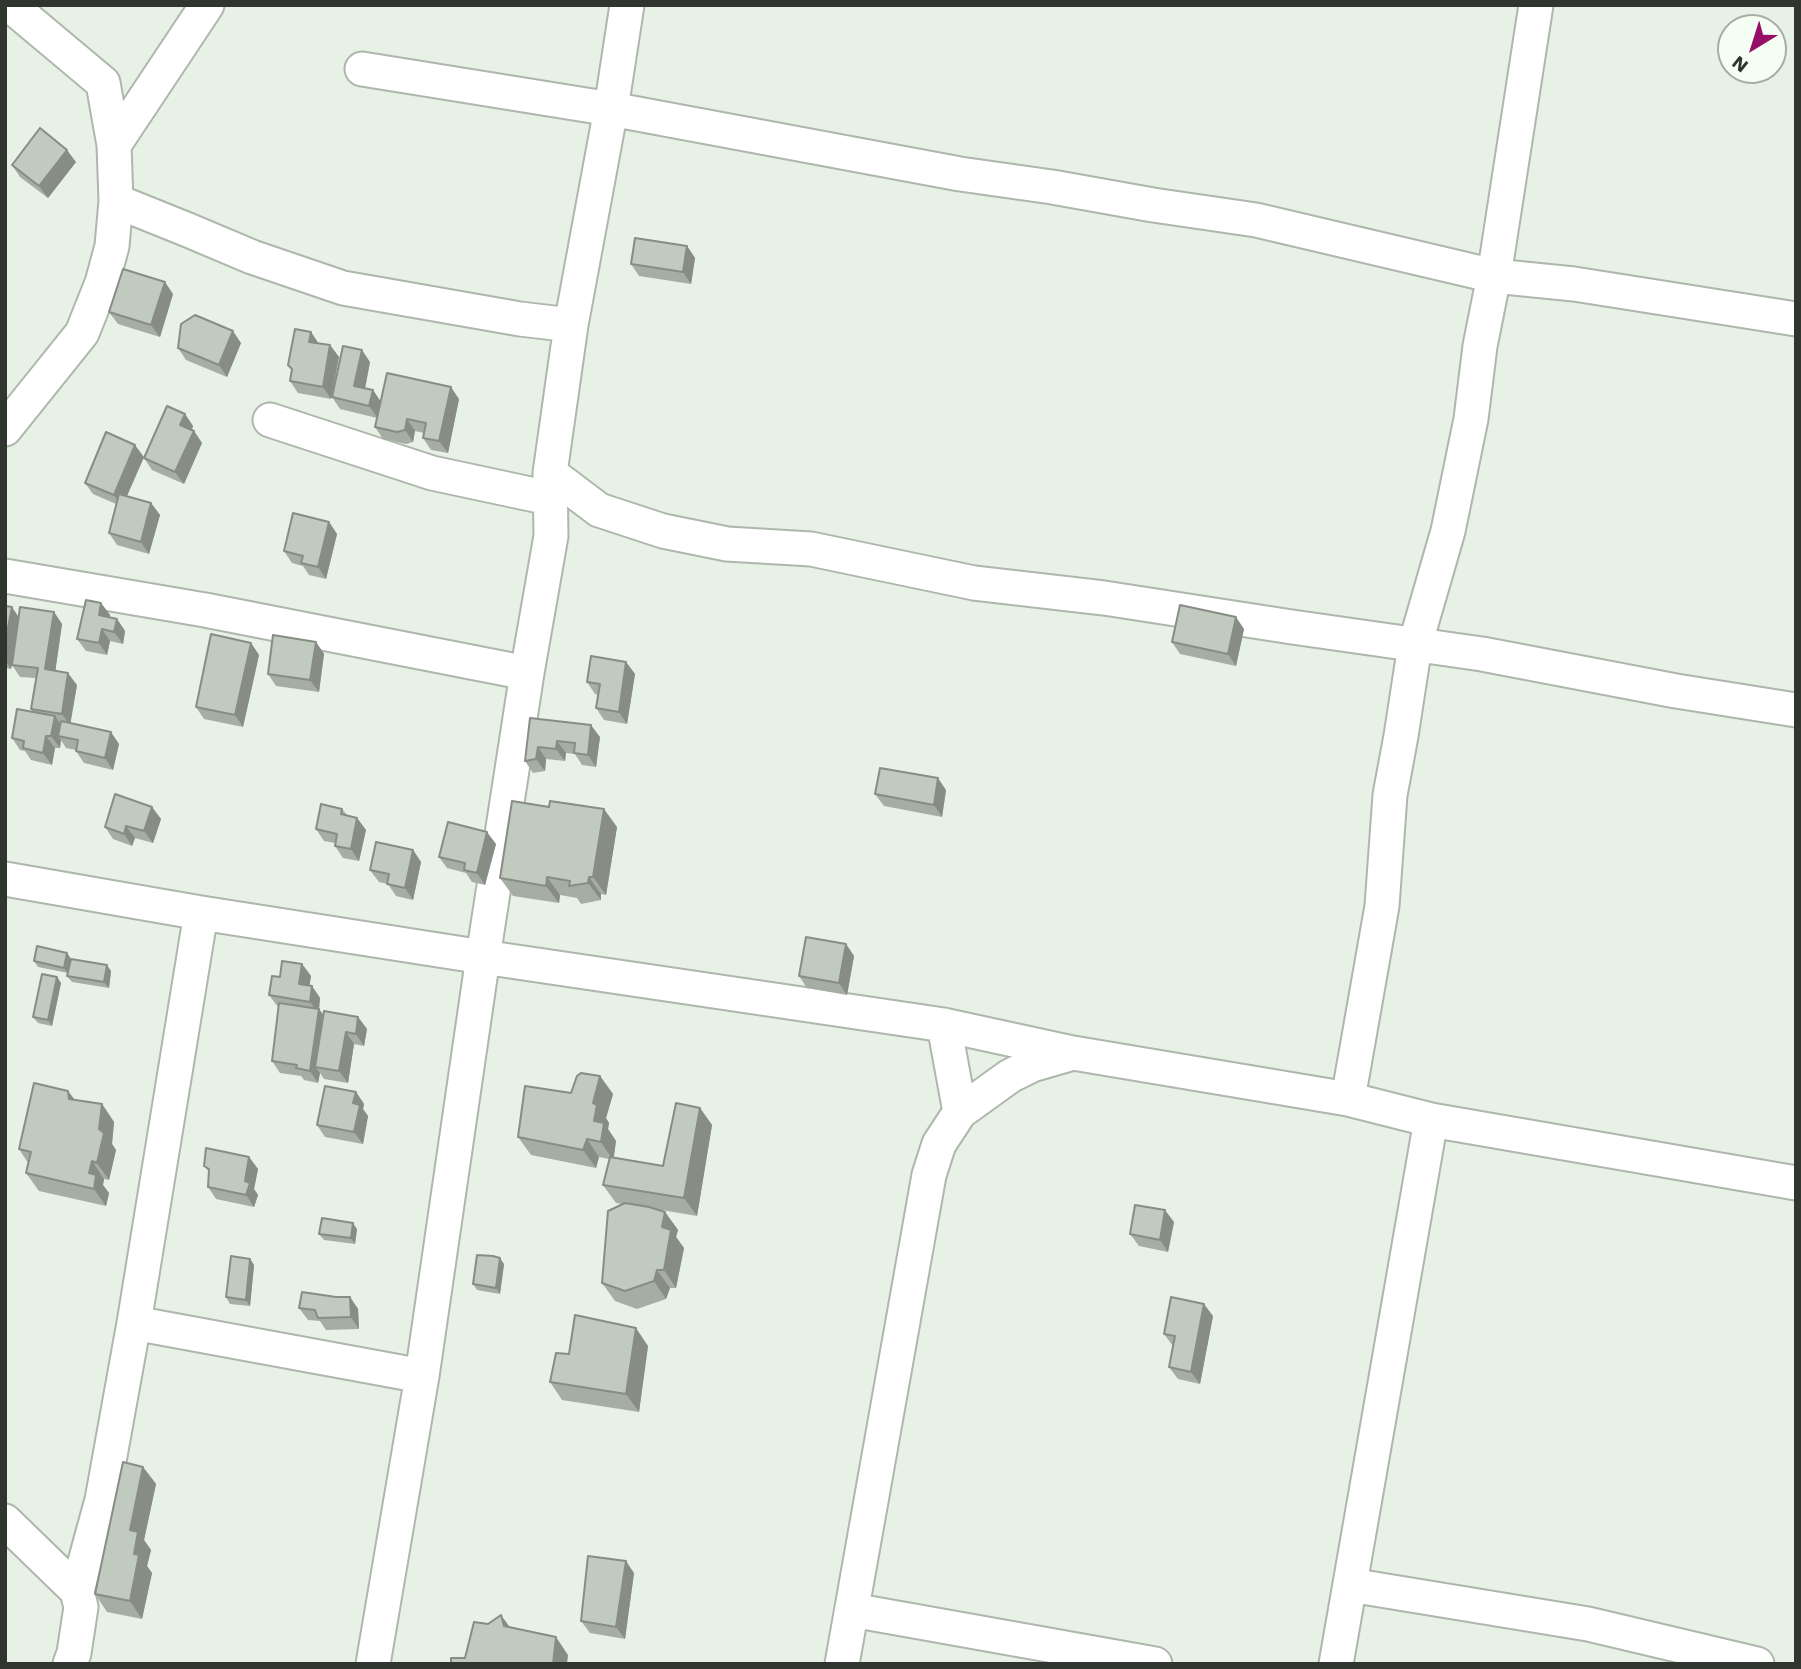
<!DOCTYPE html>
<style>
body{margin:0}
#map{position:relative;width:1801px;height:1669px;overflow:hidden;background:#e7f1e5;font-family:"Work Sans",sans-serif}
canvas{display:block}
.frame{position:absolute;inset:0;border:7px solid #313530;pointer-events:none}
.north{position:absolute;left:1717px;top:14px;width:70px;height:70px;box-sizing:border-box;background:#f5fef2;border:2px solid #a7aea4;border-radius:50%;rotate:218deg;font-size:19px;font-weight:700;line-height:28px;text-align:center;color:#313530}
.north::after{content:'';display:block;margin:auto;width:24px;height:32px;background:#960e65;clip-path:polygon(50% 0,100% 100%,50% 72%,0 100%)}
</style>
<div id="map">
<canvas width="1801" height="1669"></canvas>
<div class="frame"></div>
<div class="north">N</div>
</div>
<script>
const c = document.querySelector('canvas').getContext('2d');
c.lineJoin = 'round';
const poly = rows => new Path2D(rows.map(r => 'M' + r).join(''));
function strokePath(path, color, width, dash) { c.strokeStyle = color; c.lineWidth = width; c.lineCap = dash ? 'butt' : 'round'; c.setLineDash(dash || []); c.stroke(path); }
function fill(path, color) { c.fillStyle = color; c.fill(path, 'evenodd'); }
const minor = poly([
 [362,69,611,109,960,174,1052,187,1153,205,1256,220,1494,276,1574,284,1796,319],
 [114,145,207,5],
 [116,201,188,230,252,257,343,288,520,319,571,325],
 [270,420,432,473,549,498],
 [5,429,82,333,102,283,112,246,116,201,114,145,103,83,10,5],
 [550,473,599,510,663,531,727,544,811,549,974,583,1104,598,1292,627,1482,654,1676,691,1796,710],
 [5,576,205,610,527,673],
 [5,879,201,913,483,957,944,1025,1073,1053,1348,1099,1431,1120,1796,1183],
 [944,1025,960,1112],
 [1348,1099,1382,906,1390,795,1401,736,1415,645,1448,531,1471,419,1480,346,1494,276,1536,5],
 [134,1323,422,1376],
 [5,1521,77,1591],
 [1350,1585,1588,1624,1757,1664],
 [852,1610,1155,1664],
 [70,1664,74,1653,81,1607,77,1591,102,1500,134,1323,201,913],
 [373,1664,422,1376,483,957,527,673,551,536,550,473,571,325,611,109,627,5],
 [842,1664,929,1175,939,1144,960,1112,1010,1076,1032,1065,1070,1054],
 [1336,1664,1431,1120]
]);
strokePath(minor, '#aeb7ac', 37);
strokePath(minor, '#fff', 33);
fill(poly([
 [76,162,48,198,20,177,12,165],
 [687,246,695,258,691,284,639,276,631,264],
 [173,294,160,337,118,324,109,312],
 [311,332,318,343,330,345,339,357,331,399,298,393,290,381,292,370,288,365],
 [241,343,227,377,186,360,178,348],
 [370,362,365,389,373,390,380,401,459,399,448,453,431,450,423,438,424,433,415,431,413,442,406,444,383,439,375,427,377,418,340,409,332,397],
 [185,414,193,426,192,430,194,431,202,443,184,484,152,470,144,458],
 [144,457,127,496,151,503,160,515,149,554,117,545,109,533,116,504,93,494,85,483],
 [329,522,337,534,326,579,309,575,303,566,292,563,284,551],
 [101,603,110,615,109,618,117,619,125,631,123,644,110,641,107,655,86,651,77,639],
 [5,606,19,617,54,612,62,624,55,671,77,685,70,723,119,744,113,770,84,763,76,751,76,750,66,748,61,740,60,748,55,748,52,765,31,760,25,751,20,750,12,738,33,712,31,709,36,678,20,677,12,665,11,669,5,668],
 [1244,629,1236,666,1180,654,1172,642],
 [316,642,324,654,319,692,276,686,268,674],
 [251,643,259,655,243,727,204,719,196,707],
 [626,662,635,674,627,724,604,720,596,708,598,695,595,694,587,682],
 [530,718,600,737,596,767,582,765,575,754,566,753,565,761,546,759,545,771,533,773,525,761],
 [946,790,942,817,884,806,875,794],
 [152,807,161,819,153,843,135,838,132,846,113,839,105,827],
 [342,809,347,815,357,818,366,830,359,861,343,858,335,846,335,843,324,841,316,829],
 [617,827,606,895,601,894,601,900,581,904,577,898,560,895,559,903,513,896,500,878],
 [496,844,485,885,472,882,466,873,447,868,439,857],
 [413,850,421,862,413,900,396,896,388,884,379,882,370,870],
 [846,944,854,956,847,995,807,988,799,976],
 [67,953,71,959,111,971,109,988,72,982,67,976,68,973,38,967,34,961],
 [302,964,311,976,309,986,312,986,320,998,319,1009,324,1016,358,1017,367,1029,364,1046,354,1044,348,1083,324,1079,320,1073,318,1083,304,1080,301,1076,280,1073,272,1061,278,1007,269,995,280,977],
 [57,977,61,983,52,1026,38,1023,33,1017],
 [600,1076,613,1094,606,1118,609,1123,608,1129,616,1141,614,1158,663,1166,700,1108,712,1125,697,1216,656,1209,665,1212,678,1230,676,1237,684,1248,676,1288,670,1288,666,1299,637,1309,615,1301,602,1283,623,1204,616,1203,603,1185,609,1159,599,1157,596,1168,531,1155,518,1137,571,1093],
 [68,1091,75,1100,102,1104,114,1122,112,1144,116,1150,109,1180,104,1179,103,1185,109,1193,106,1206,39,1191,26,1173,28,1163,19,1149],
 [356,1092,364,1104,363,1109,368,1116,363,1144,325,1137,317,1125],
 [249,1157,258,1169,254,1189,258,1195,254,1207,216,1199,208,1187,209,1172,204,1166],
 [1174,1222,1168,1252,1139,1246,1130,1234],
 [357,1229,355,1244,324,1240,319,1234],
 [250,1259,254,1265,250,1306,230,1304,226,1297],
 [504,1264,500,1294,477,1290,473,1284],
 [336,1297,350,1297,358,1309,359,1329,326,1330,320,1321,308,1320,299,1308],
 [1213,1316,1200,1384,1178,1379,1169,1367,1173,1346,1164,1334],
 [648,1346,639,1412,562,1400,550,1382,569,1354],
 [143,1467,156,1484,144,1540,151,1550,147,1566,152,1573,142,1619,107,1612,95,1594],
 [634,1573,625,1639,590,1633,581,1621]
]), '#a6aea3');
fill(poly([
 [67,150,76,162,48,198,39,186],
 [687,246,695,258,691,284,683,272],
 [165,282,173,294,160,337,151,325],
 [233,331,241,343,227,377,219,365],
 [311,332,319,344,309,342],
 [330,345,339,357,331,399,323,387],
 [362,350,370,362,363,398,354,386],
 [451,387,459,399,448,453,439,441],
 [373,390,381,402,378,418,369,406],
 [185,414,193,426,189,437,180,425],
 [407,419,415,431,413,442,405,430],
 [194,431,202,443,184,484,175,472],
 [135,445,144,457,122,507,114,495],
 [151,503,160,515,149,554,141,542],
 [329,522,337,534,326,579,318,567],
 [101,603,110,615,107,627,99,615],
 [12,607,20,619,11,669,5,660,5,643],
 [54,612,62,624,54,681,45,669],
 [1236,617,1244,629,1236,666,1228,654],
 [117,619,125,631,123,644,114,632],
 [102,629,110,641,107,655,99,643],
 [316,642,324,654,319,692,310,680],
 [251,643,259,655,243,727,235,715],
 [626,662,635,674,627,724,619,712],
 [68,673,77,685,70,726,62,714],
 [55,716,63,728,58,736,61,740,60,748,51,736],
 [591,725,600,737,596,767,588,755],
 [111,732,119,744,113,770,105,758],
 [46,736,55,748,52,765,43,753],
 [557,741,566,753,565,761,556,749],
 [538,747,546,759,545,771,536,759],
 [938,778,946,790,942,817,934,805],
 [152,807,161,819,153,843,144,831],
 [604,809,617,827,606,895,593,877],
 [357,818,366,830,359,861,351,849],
 [126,826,135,838,132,846,124,834],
 [487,832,496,844,485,885,477,873],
 [413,850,421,862,413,900,405,888],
 [547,877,560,895,559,903,546,886],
 [589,877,601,894,601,900,588,883],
 [846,944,854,956,847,995,839,983],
 [67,953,71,959,68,974,64,968],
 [302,964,311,976,308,996,299,984],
 [107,965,111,971,109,988,104,982],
 [57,977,61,983,52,1026,48,1020],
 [312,986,320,998,319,1009,327,1021,315,1067,320,1073,318,1083,310,1071,318,1013,310,1002],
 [358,1017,367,1029,364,1046,356,1034],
 [346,1032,354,1044,348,1083,339,1071],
 [600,1076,613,1094,606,1118,609,1123,608,1129,616,1141,613,1160,601,1142,594,1121,593,1103],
 [68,1091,81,1109,69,1099],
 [356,1092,364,1104,363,1109,368,1116,363,1144,354,1132,353,1103],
 [102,1104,114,1122,112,1144,116,1150,109,1180,97,1163,99,1129],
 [700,1108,712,1125,697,1216,684,1198],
 [587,1139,599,1157,596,1168,583,1150],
 [249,1157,258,1169,254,1189,258,1195,254,1207,246,1195,245,1181],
 [92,1161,104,1179,103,1185,109,1193,106,1206,94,1189,89,1173],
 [1165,1210,1174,1222,1168,1252,1160,1240],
 [665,1212,678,1230,676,1237,684,1248,676,1288,664,1270,662,1227],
 [353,1223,357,1229,355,1244,351,1238],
 [500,1258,504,1264,500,1294,496,1288],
 [250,1259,254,1265,250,1306,246,1300],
 [657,1270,670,1288,666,1299,654,1281],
 [350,1297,358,1309,359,1329,351,1317],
 [1204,1304,1213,1316,1200,1384,1191,1372],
 [636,1328,648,1346,639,1412,626,1394],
 [143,1467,156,1484,144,1540,151,1550,147,1566,152,1573,142,1619,130,1601,134,1554,130,1530],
 [626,1561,634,1573,625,1639,616,1627],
 [501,1615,514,1633,504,1626],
 [556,1637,568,1655,567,1664,553,1664]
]), '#878d85');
const building = poly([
 [40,128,67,150,39,186,12,165,40,128],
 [635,238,687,246,683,272,631,264,635,238],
 [123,269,165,282,151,325,109,312,123,269],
 [195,315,233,331,219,365,178,348,181,324,195,315],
 [295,329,311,332,309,342,330,345,323,387,290,381,292,369,288,365,295,329],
 [343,346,362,350,354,386,373,390,369,406,332,397,343,346],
 [387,373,451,387,439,441,423,438,426,423,407,419,405,430,397,432,375,427,387,373],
 [167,406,185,414,180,425,194,431,175,472,144,458,167,406],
 [106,432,135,445,114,495,85,483,106,432],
 [119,494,151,503,141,542,109,533,119,494],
 [293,513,329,522,318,567,301,563,303,556,284,551,293,513],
 [86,600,101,603,99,615,117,619,114,632,102,629,99,643,77,639,86,600],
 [1180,605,1236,617,1228,654,1172,642,1180,605],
 [5,606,12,607,5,643,5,606],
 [20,607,54,612,45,669,68,673,62,714,31,709,38,668,12,665,20,607],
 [211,634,251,643,235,715,196,707,211,634],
 [273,635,316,642,310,680,268,674,273,635],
 [591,656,626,662,619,712,596,708,600,684,587,682,591,656],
 [17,709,55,716,51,736,46,736,43,753,23,748,24,741,12,738,17,709],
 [530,718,591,725,588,755,574,753,575,743,557,741,556,749,538,747,536,759,525,761,530,718],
 [61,721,111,732,105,758,76,751,78,740,58,736,61,721],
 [880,768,938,778,934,805,875,794,880,768],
 [115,794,152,807,144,831,126,826,124,834,105,827,115,794],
 [512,801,549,807,550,801,604,809,593,877,589,877,588,883,569,886,570,881,547,877,546,886,500,878,512,801],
 [321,804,342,809,341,814,357,818,351,849,335,846,337,834,316,829,321,804],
 [448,822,487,832,477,873,464,870,465,863,439,857,448,822],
 [376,842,413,850,405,888,387,884,389,874,370,870,376,842],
 [806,937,846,944,839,983,799,976,806,937],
 [37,946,67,953,64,968,34,961,37,946],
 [71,959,107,965,104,982,67,976,71,959],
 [282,961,302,964,299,984,312,986,310,1002,269,995,272,976,280,977,282,961],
 [42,974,57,977,48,1020,33,1017,42,974],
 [279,1003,319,1009,310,1071,296,1068,297,1065,272,1061,279,1003],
 [324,1011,358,1017,356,1034,346,1032,339,1071,315,1067,324,1011],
 [581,1073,600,1076,593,1103,597,1105,594,1121,604,1123,601,1142,587,1139,583,1150,518,1137,525,1086,571,1093,577,1076,581,1073],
 [34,1083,68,1091,69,1099,102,1104,99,1129,104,1133,97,1163,92,1161,89,1173,96,1175,94,1189,26,1173,31,1152,19,1149,34,1083],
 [325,1086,356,1092,353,1103,360,1105,354,1132,317,1125,325,1086],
 [676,1103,700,1108,684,1198,603,1185,610,1157,663,1166,676,1103],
 [206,1148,249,1157,245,1181,250,1183,246,1195,208,1187,209,1169,204,1166,206,1148],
 [625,1203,649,1207,665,1212,662,1227,671,1230,664,1270,657,1270,654,1281,625,1291,602,1283,608,1211,625,1203],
 [1135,1205,1165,1210,1160,1240,1130,1234,1135,1205],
 [322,1218,353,1223,351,1238,319,1234,322,1218],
 [477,1255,493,1256,500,1258,496,1288,473,1284,477,1255],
 [231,1256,250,1259,246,1300,226,1297,231,1256],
 [302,1292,336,1297,350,1297,351,1317,318,1318,315,1310,299,1308,302,1292],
 [1171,1297,1204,1304,1191,1372,1169,1367,1175,1336,1164,1334,1171,1297],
 [575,1315,636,1328,626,1394,550,1382,556,1353,569,1354,575,1315],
 [123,1462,143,1467,130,1530,138,1532,134,1554,139,1555,130,1601,95,1594,123,1462],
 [588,1556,626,1561,616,1627,581,1621,588,1556],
 [501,1615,504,1626,556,1637,553,1664,451,1664,451,1658,465,1658,474,1622,488,1624,501,1615]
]);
fill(building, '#c1cabe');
strokePath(building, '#878d85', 2);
</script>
